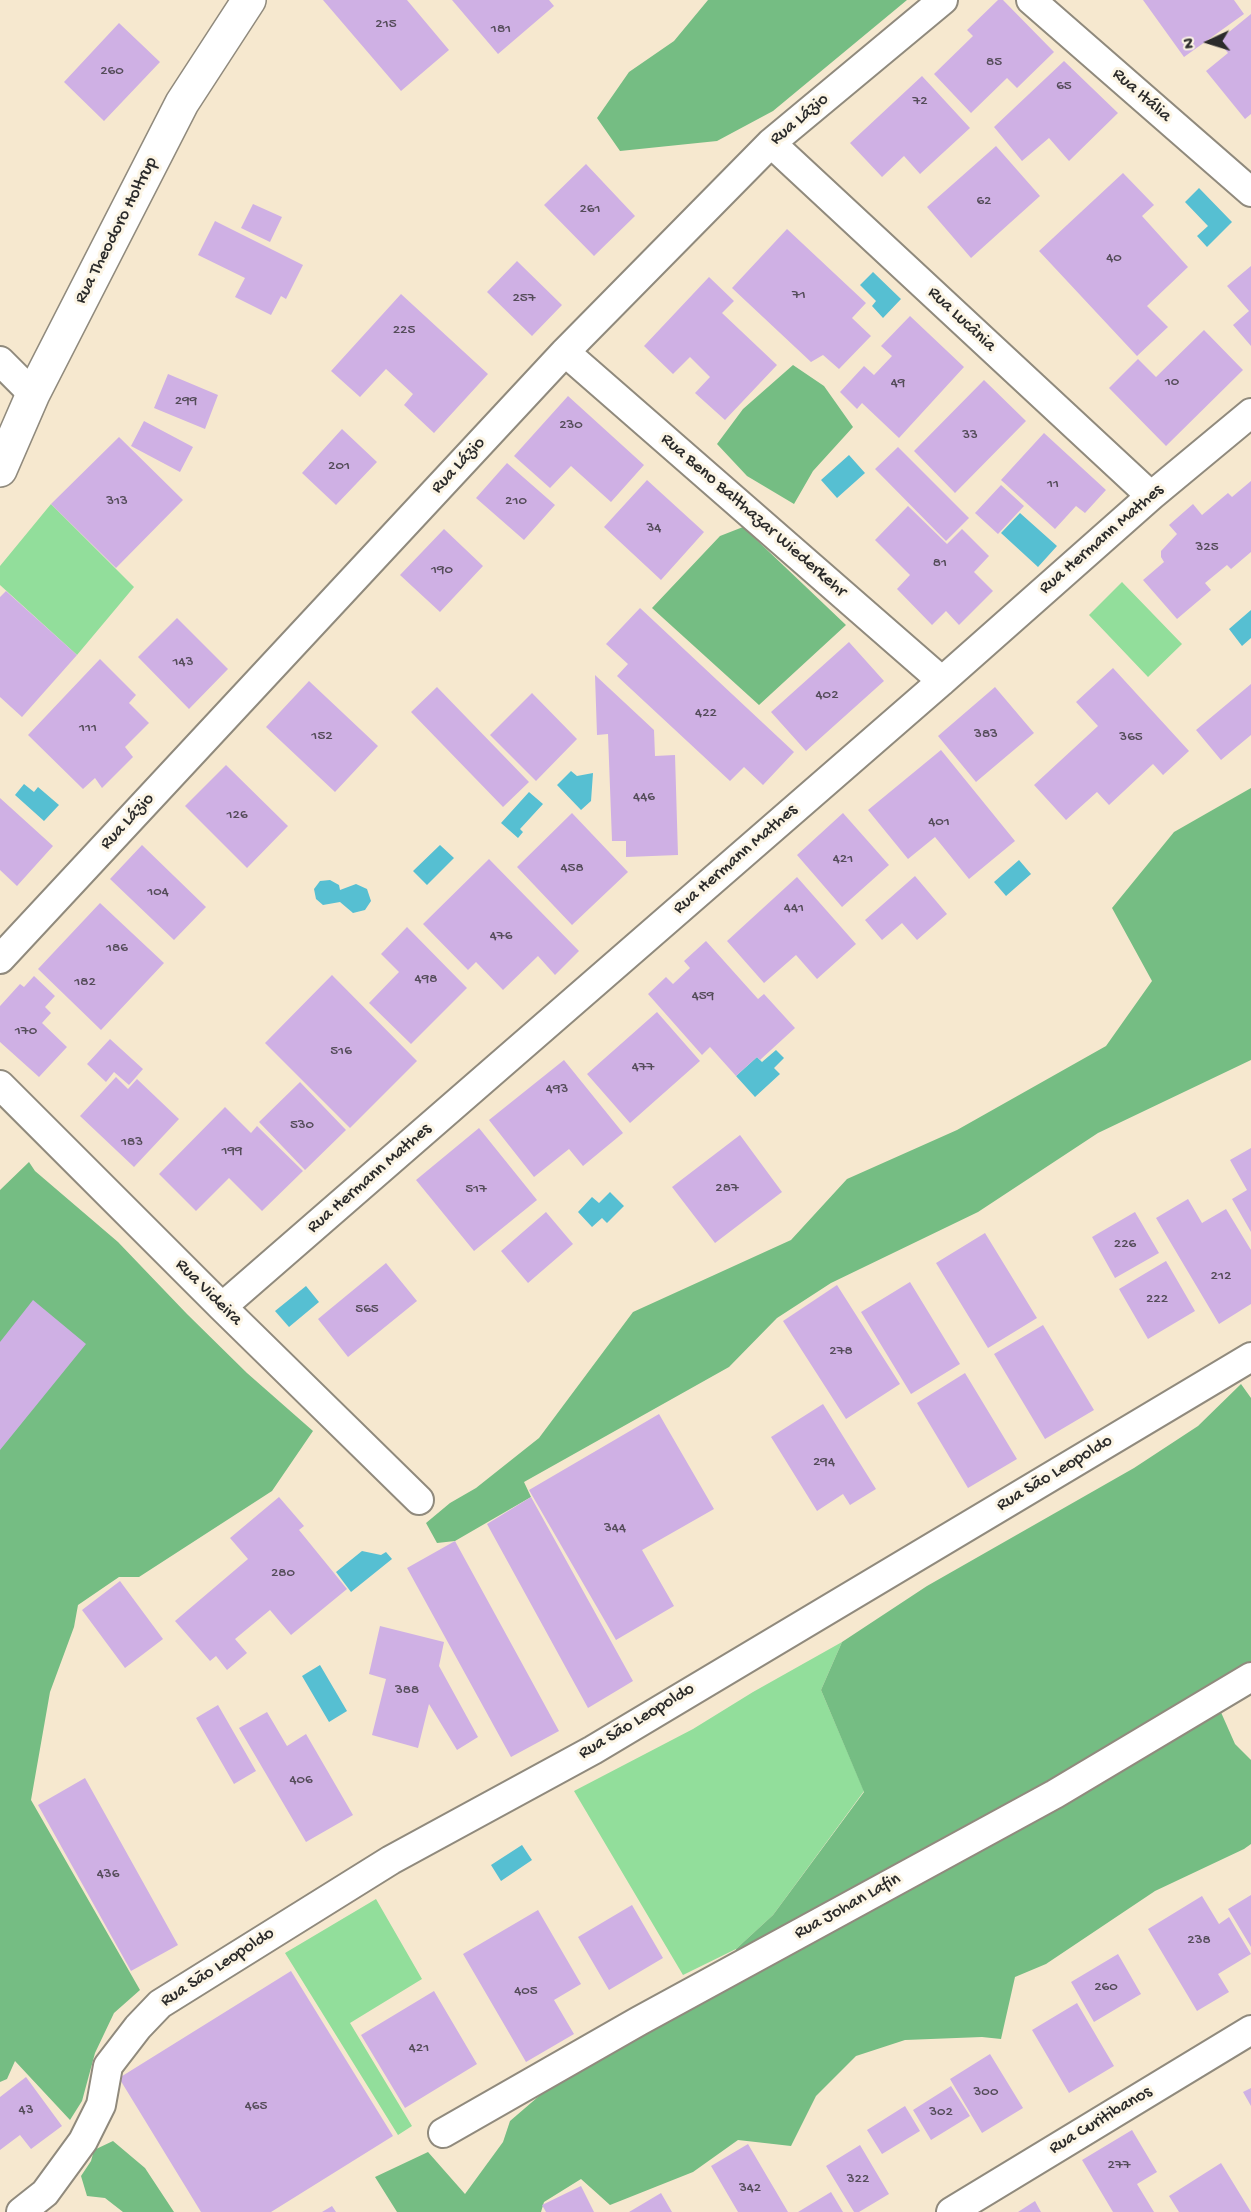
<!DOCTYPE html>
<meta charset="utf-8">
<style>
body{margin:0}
#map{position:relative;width:1251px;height:2212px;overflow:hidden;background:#f6e8cf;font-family:"Gochi Hand",sans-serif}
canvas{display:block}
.north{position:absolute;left:1179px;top:12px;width:60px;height:60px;-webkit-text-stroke:4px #fcf5e5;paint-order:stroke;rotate:266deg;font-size:16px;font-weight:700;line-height:24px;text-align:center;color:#2b2b2b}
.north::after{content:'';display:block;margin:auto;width:21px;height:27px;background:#2b2b2b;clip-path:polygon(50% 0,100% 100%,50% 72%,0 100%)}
</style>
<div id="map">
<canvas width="1251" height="2212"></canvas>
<div class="north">N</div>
</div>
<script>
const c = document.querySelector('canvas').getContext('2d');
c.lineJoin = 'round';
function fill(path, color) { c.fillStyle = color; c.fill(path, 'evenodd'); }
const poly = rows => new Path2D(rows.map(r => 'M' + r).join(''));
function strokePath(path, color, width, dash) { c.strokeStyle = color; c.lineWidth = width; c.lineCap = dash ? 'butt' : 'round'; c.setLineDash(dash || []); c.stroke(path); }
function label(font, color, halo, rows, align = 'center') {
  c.font = font + ' "Gochi Hand",sans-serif'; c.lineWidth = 6; c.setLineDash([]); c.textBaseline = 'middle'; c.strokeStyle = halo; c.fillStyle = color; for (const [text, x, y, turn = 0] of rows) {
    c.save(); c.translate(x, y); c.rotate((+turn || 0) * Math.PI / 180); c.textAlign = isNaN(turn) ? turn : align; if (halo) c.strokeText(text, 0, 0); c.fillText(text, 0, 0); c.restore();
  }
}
fill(poly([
 [51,504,134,587,77,655,0,585,0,566],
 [1122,582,1182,644,1148,677,1089,615],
 [842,1642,821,1690,864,1791,773,1915,736,1949,683,1975,574,1791,693,1729,753,1692],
 [376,1899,422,1979,350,2023,412,2126,398,2135,285,1953]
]), '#92de9b');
fill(poly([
 [708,0,907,0,773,111,717,141,620,151,597,118,629,72,674,41],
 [793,365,824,386,853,427,813,471,794,504,747,476,717,444,743,409],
 [743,527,846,625,759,705,652,608,720,536],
 [1251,788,1251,1060,1098,1133,978,1212,831,1283,777,1318,729,1367,524,1482,531,1497,455,1541,437,1543,426,1523,450,1503,476,1488,539,1438,633,1312,791,1240,847,1179,957,1130,1106,1046,1152,981,1112,908,1174,832],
 [29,1162,35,1171,118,1242,187,1314,247,1373,313,1431,272,1491,139,1577,119,1577,78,1605,74,1627,50,1692,31,1800,140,1990,114,2013,95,2053,82,2101,70,2120,15,2061,7,2079,0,2082,0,1190],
 [1241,1384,1251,1398,1251,1665,1212,1692,1235,1744,1251,1760,1251,1844,1244,1849,1155,1891,1046,1964,1015,1977,1001,2039,982,2037,905,2040,856,2056,816,2096,791,2146,738,2140,693,2172,610,2205,581,2179,544,2202,541,2212,397,2212,375,2177,428,2152,465,2194,503,2142,510,2121,560,2078,729,1985,736,1949,773,1915,864,1792,821,1690,842,1642,927,1586,1134,1468,1198,1426],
 [113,2141,145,2168,174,2212,123,2212,105,2198,87,2196,81,2176,91,2161,94,2150]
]), '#75bd83');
fill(poly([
 [1199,188,1232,222,1207,247,1197,236,1208,226,1185,202],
 [873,272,901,299,883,318,872,306,876,301,860,285],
 [849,455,865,473,837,498,821,480],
 [1020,513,1057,546,1038,567,1001,533],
 [1251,610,1251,638,1242,646,1229,629],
 [571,771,577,776,593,773,591,801,581,810,557,785],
 [24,784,34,792,38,787,59,805,44,821,15,795],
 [529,792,543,804,520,829,523,832,518,838,501,823],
 [440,845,454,858,427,885,413,871],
 [1019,860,1031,874,1006,896,994,882],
 [330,880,339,885,340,890,356,884,367,889,371,901,365,910,353,913,340,902,323,905,316,899,314,889,320,881],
 [776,1050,784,1058,774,1068,780,1074,755,1097,736,1076,757,1057,762,1062],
 [610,1192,624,1206,607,1223,602,1218,592,1227,578,1212,592,1197,599,1203],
 [306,1286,319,1302,289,1327,275,1311],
 [362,1551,381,1555,386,1552,392,1559,351,1592,336,1572],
 [320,1665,347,1711,329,1722,302,1676],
 [522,1845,532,1860,501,1881,491,1865]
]), '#56bfd2');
fill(poly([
 [323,0,407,0,449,50,401,91],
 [452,0,549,0,554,6,498,54],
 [998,0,1003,0,1054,52,1017,88,1007,78,971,113,934,74,973,36,967,30],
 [1143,0,1234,0,1244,14,1184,57],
 [1251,14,1251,114,1245,119,1206,71,1228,53,1218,41],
 [119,23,160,62,104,121,64,82],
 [1064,61,1118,113,1069,161,1049,138,1022,161,994,127],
 [922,76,970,128,920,174,904,156,882,177,850,143],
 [996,146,1040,196,971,258,927,207],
 [586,164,635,216,594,256,544,205],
 [1123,173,1154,205,1142,216,1188,267,1147,306,1168,327,1137,356,1039,251],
 [253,204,282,217,270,242,241,228],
 [215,221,303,265,286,299,281,296,271,315,235,297,245,278,198,255],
 [787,229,866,303,852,318,871,336,839,369,823,355,811,362,732,288],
 [517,261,562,305,532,336,487,292],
 [1251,266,1251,346,1233,325,1249,311,1227,286],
 [709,277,734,301,722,313,777,365,725,420,695,393,710,377,690,357,673,374,644,346],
 [401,294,488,374,434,433,404,405,413,394,386,369,360,397,331,371],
 [910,316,964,367,899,438,862,403,857,409,840,392,864,366,874,375,892,356,881,346],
 [1204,330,1243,370,1166,446,1109,388,1138,359,1156,377],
 [168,374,218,395,205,429,154,408],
 [984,380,1026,421,955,493,914,451],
 [568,396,644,465,611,502,571,466,550,488,514,456],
 [144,421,193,447,180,472,131,446],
 [342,429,377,462,336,505,302,473],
 [1044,433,1106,490,1085,513,1076,506,1055,529,1001,480],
 [119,437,183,500,116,568,51,504],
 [898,447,969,518,946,541,875,469],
 [507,463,555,505,524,540,476,498],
 [647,480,704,532,661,580,604,527],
 [1251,481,1251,552,1231,569,1227,565,1205,583,1211,590,1177,619,1143,580,1164,562,1161,557,1161,551,1177,534,1169,525,1193,504,1202,515,1228,493,1232,497],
 [1001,485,1024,506,998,534,975,513],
 [908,506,947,544,962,529,989,556,974,572,993,591,959,625,946,611,932,625,897,589,910,575,875,540],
 [444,529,483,566,440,612,400,575],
 [6,591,77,655,22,717,0,697,0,597],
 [640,608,794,752,763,785,744,767,730,781,617,676,628,664,606,644],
 [177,618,228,669,189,709,138,657],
 [849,642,884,681,806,751,771,712],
 [100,659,136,695,129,703,149,723,125,747,133,757,102,788,95,778,83,789,28,735],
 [1113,668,1189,751,1163,775,1153,764,1109,805,1097,792,1066,820,1034,785,1098,726,1076,702],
 [595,675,654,730,655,756,675,755,678,855,626,857,626,841,612,841,608,734,597,735],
 [309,681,378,746,335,792,266,727],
 [1251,684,1251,735,1221,760,1196,730],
 [437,687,529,782,503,807,411,712],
 [995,687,1034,733,976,782,938,736],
 [532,693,577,739,536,781,490,735],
 [941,750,1015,841,969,879,935,837,908,859,868,810],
 [226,765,288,826,247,868,185,806],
 [0,798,53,846,17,886,0,870],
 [572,813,628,872,572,925,517,867],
 [843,813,889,865,842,907,797,855],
 [142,845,206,907,174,940,110,879],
 [489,859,579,951,555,975,538,956,503,990,476,962,468,970,423,924],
 [915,876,947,914,917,940,902,923,882,940,865,920],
 [797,877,856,944,817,979,796,955,764,983,727,941],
 [100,903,164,963,101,1030,38,969],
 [407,927,467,988,411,1044,369,1003,399,972,381,954],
 [706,941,758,999,764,994,795,1028,760,1060,757,1057,736,1076,710,1047,702,1055,648,994,666,977,673,984,690,968,684,961],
 [332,975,417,1061,350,1128,265,1043],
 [34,976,55,996,45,1007,51,1013,42,1023,67,1047,39,1077,0,1042,0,1006,20,984,24,987],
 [657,1012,700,1061,630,1123,587,1074],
 [110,1039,143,1069,129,1085,114,1072,106,1082,87,1064],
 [564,1060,623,1133,583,1166,569,1149,534,1177,489,1120],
 [116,1077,128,1089,137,1079,179,1119,134,1167,80,1116],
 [300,1082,346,1130,305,1170,259,1122],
 [225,1107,251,1133,257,1126,303,1171,262,1211,229,1178,196,1211,159,1174],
 [479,1128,537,1200,474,1251,416,1180],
 [740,1135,782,1192,715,1243,672,1187],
 [1251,1148,1251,1232,1232,1199,1247,1190,1230,1160],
 [1188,1199,1202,1223,1226,1209,1251,1250,1251,1304,1219,1324,1156,1218],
 [546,1212,573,1244,528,1283,501,1251],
 [1135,1212,1159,1253,1115,1278,1092,1237],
 [985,1233,1037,1318,988,1348,936,1263],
 [1166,1261,1195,1311,1148,1339,1119,1289],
 [386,1263,417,1301,348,1357,318,1319],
 [910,1282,960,1364,911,1394,861,1312],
 [837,1285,900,1384,846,1419,783,1321],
 [33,1300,86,1344,0,1450,0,1342],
 [1043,1325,1094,1410,1045,1439,994,1354],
 [965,1373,1017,1459,968,1488,917,1403],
 [823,1404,876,1489,850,1505,843,1494,817,1511,771,1437],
 [659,1414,714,1509,642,1550,674,1606,616,1640,529,1490],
 [279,1497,304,1526,299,1530,347,1589,291,1635,270,1610,235,1639,247,1653,227,1670,216,1656,210,1661,175,1621,248,1559,230,1538],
 [531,1497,633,1681,588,1708,487,1524],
 [455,1541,559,1731,511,1757,407,1568],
 [120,1581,163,1639,125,1668,82,1610],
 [380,1626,444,1642,439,1666,478,1737,457,1750,429,1704,418,1748,372,1735,386,1679,369,1674],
 [218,1705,256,1771,234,1784,196,1718],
 [267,1712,287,1746,306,1734,353,1815,306,1842,239,1728],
 [85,1778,178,1945,131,1971,38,1805],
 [1251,1895,1251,1947,1228,1909],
 [1202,1896,1219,1924,1229,1917,1251,1954,1218,1974,1229,1992,1197,2011,1148,1929],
 [632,1905,663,1958,609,1990,578,1937],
 [538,1910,581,1984,554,2000,574,2034,526,2062,463,1954],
 [1118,1954,1141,1994,1094,2022,1071,1982],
 [291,1971,393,2136,271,2212,201,2212,119,2078],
 [434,1991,477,2064,405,2108,361,2035],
 [1077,2003,1114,2066,1069,2093,1032,2030],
 [990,2054,1023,2108,982,2133,950,2079],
 [26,2077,62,2126,31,2149,20,2135,0,2150,0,2097],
 [951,2086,970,2116,931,2140,913,2110],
 [1251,2088,1251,2106,1243,2092],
 [905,2106,920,2131,882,2154,867,2130],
 [1132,2130,1157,2172,1137,2184,1154,2212,1113,2212,1082,2160],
 [748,2144,788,2212,738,2212,711,2166],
 [860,2145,889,2194,859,2212,854,2212,826,2166],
 [1221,2163,1251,2212,1179,2212,1169,2196],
 [581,2186,594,2212,546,2212,542,2205],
 [831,2192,843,2212,798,2212],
 [661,2193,672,2212,629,2212],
 [1035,2201,1041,2212,1018,2212],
 [332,2206,336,2212,322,2212]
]), '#cfb0e4');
const street = poly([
 [1031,0,1251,192],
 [771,143,1151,496],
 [565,352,942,681],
 [0,361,33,394],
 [0,959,565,352,771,143,943,0],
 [0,1085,222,1307,419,1500],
 [222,1307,942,681,1151,496,1251,413],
 [443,2133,639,2021,1055,1794,1251,1677],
 [21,2212,45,2193,83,2141,101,2105,108,2066,138,2027,160,2004,391,1860,593,1750,1251,1357],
 [951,2212,1251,2030]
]);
const secondary = poly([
 [0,470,33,394,182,103,249,0]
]);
strokePath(street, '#908a7d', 32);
strokePath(secondary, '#908a7d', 36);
strokePath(street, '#fff', 28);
strokePath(secondary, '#fff', 33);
label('15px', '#544c59', null, [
 ["215",386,25],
 ["181",501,30],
 ["85",994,63],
 ["260",112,72],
 ["65",1064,87],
 ["72",920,102],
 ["62",984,202],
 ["261",590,210],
 ["40",1114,259],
 ["71",799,296],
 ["257",524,299],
 ["225",404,331],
 ["10",1172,383],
 ["49",898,384],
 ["299",186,402],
 ["230",571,426],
 ["33",970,436],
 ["201",339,467],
 ["11",1053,485],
 ["313",117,502],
 ["210",516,502],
 ["34",654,529],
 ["325",1207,548],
 ["81",940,564],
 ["190",442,571],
 ["143",183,663],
 ["402",827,696],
 ["422",706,714],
 ["111",88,729],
 ["383",986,735],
 ["152",322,737],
 ["365",1131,738],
 ["446",644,798],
 ["126",237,816],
 ["401",939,823],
 ["421",843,860],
 ["458",572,869],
 ["104",158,893],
 ["441",794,909],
 ["476",501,937],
 ["186",117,949],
 ["498",426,980],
 ["182",85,983],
 ["459",703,997],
 ["170",26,1032],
 ["516",341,1052],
 ["477",643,1068],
 ["493",557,1090],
 ["530",302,1126],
 ["183",132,1143],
 ["199",232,1152],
 ["287",727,1189],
 ["517",476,1190],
 ["226",1125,1245],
 ["212",1221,1277],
 ["222",1157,1300],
 ["565",367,1310],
 ["278",841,1352],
 ["294",824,1463],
 ["344",615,1529],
 ["280",283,1574],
 ["388",407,1691],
 ["406",301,1781],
 ["436",108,1875],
 ["238",1199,1941],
 ["260",1106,1988],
 ["405",526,1992],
 ["421",419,2049],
 ["300",986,2093],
 ["465",256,2107],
 ["43",26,2111],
 ["302",941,2113],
 ["277",1119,2166],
 ["322",858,2180],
 ["342",750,2189]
]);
label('18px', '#2b2b2b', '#fcf5e5', [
 ["Rua Itália",1141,96,41],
 ["Rua Lázio",800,120,-40],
 ["Rua Theodoro Holtrup",117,231,-63],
 ["Rua Lucânia",961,320,43],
 ["Rua Lázio",459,466,-47],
 ["Rua Beno Balthazar Wiederkehr",753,516,41],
 ["Rua Hermann Mathes",1102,540,-41],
 ["Rua Lázio",128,822,-47],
 ["Rua Hermann Mathes",736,860,-41],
 ["Rua Hermann Mathes",370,1179,-41],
 ["Rua Videira",208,1293,45],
 ["Rua São Leopoldo",1055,1474,-31],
 ["Rua São Leopoldo",637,1722,-31],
 ["Rua Johan Lafin",848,1907,-29],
 ["Rua São Leopoldo",218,1968,-33],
 ["Rua Curitibanos",1101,2121,-31]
]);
</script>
